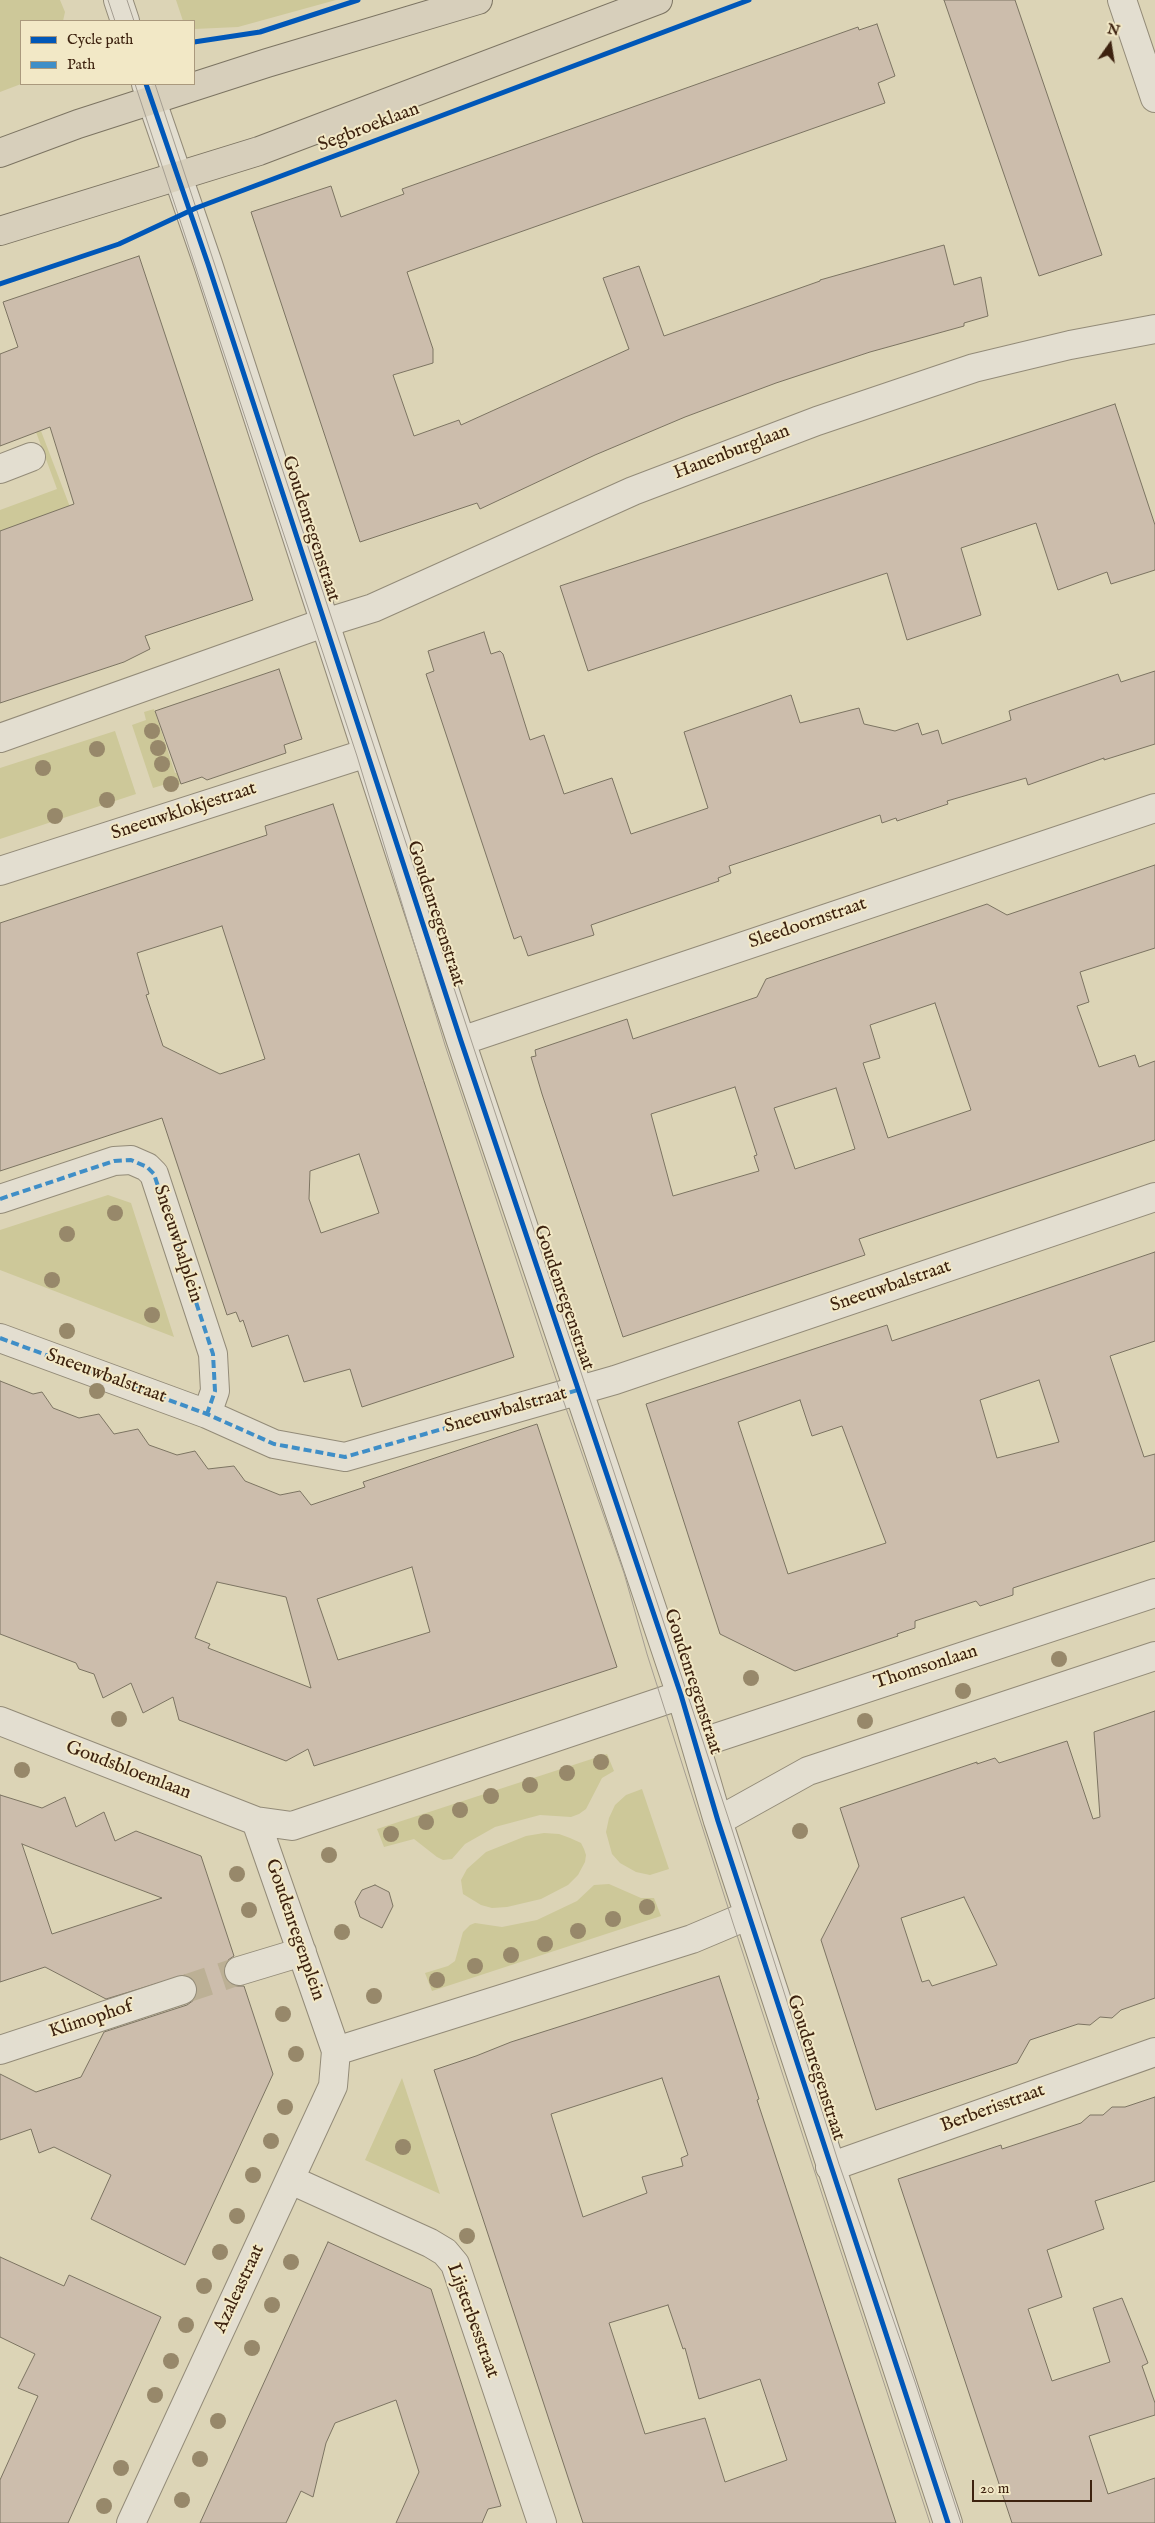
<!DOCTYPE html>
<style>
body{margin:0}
#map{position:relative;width:1155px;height:2523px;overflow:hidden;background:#dcd4b6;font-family:"IM FELL English",serif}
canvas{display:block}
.legend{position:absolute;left:20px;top:20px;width:175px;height:65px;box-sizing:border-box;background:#f2e8c6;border:1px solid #aa997d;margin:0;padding:6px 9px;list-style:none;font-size:15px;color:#3d220f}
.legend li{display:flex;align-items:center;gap:10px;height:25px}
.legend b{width:25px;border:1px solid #aa997d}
.north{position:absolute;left:1085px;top:20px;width:50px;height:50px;-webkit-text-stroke:4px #f2e8c6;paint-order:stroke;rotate:13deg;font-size:14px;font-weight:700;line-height:20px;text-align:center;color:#3d220f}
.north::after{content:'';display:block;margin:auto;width:18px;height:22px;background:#3d220f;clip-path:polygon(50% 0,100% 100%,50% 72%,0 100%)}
.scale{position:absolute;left:972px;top:2480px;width:120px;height:22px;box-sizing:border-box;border:2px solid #3d220f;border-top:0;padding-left:6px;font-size:15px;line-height:18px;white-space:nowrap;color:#3d220f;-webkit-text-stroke:4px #f2e8c6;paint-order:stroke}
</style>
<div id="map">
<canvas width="1155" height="2523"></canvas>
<ul class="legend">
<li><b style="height:6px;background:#0057b8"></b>Cycle path</li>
<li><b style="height:6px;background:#3f8ec7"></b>Path</li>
</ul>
<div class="north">N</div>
<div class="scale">20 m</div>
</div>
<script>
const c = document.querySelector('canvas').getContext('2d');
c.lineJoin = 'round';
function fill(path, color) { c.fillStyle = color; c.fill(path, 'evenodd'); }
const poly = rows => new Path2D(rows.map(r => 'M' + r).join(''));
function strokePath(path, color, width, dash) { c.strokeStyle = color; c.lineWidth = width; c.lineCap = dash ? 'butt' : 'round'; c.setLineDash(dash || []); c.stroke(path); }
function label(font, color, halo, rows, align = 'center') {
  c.font = font + ' "IM FELL English",serif'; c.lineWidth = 4; c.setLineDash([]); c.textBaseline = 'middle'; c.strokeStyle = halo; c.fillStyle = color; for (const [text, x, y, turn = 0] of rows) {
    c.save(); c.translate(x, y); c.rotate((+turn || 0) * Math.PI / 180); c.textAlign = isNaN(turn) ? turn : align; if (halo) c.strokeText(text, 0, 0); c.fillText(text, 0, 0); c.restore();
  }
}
fill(poly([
 [0,0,60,0,65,12,63,21,21,21,21,84,0,92],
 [176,0,336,0,238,27,194,29,194,21,183,21],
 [41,431,70,507,0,531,0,510,57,489,36,432],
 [154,709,175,773,177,773,181,784,165,789,163,785,153,788,132,725,146,720,144,712],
 [115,731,136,794,0,839,0,768],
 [108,1195,131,1203,174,1337,0,1270,0,1230],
 [607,1754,614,1771,602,1778,586,1809,579,1814,571,1817,540,1815,495,1827,465,1844,452,1859,443,1860,437,1857,414,1839,384,1847,377,1829],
 [642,1789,669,1869,650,1875,636,1872,620,1863,612,1854,606,1832,609,1818,615,1805,626,1795],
 [544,1833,559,1834,570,1838,581,1843,584,1849,586,1855,585,1862,578,1875,568,1885,541,1899,507,1907,492,1908,481,1905,463,1894,461,1880,467,1869,486,1852,526,1836],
 [609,1884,641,1898,654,1898,661,1916,432,1991,425,1973,448,1966,455,1961,463,1932,470,1925,475,1923,502,1927,537,1920,577,1901,594,1885],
 [402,2078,440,2194,365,2160]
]), '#cdc899');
const building = poly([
 [944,0,1015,0,1102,255,1039,276,944,0],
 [877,24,895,76,878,83,885,103,407,272,433,349,433,363,393,375,414,436,459,420,461,425,629,349,603,278,639,266,664,336,820,281,820,280,944,245,954,285,981,277,988,316,964,323,964,326,870,352,776,383,685,417,595,455,480,509,477,503,360,542,251,212,331,186,341,217,404,194,402,189,858,27,859,30,877,24],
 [139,256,253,600,145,636,150,649,124,662,0,703,0,531,74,504,50,427,0,446,0,354,18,347,3,302,139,256],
 [1115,404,1155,525,1155,570,1111,584,1107,572,1058,590,1036,523,961,548,981,615,907,640,887,573,588,671,560,586,1115,404],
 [484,632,491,654,500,651,503,654,530,740,544,735,564,794,612,778,631,834,708,808,684,732,791,695,800,723,859,708,864,724,895,731,918,723,922,735,938,730,942,744,1011,720,1009,711,1026,705,1118,674,1121,682,1155,671,1155,744,1104,760,1104,758,1028,785,1026,778,947,801,948,804,897,821,896,818,882,823,880,815,792,845,729,866,731,873,718,878,719,881,591,925,594,935,528,956,521,936,514,939,426,674,434,671,428,651,484,632],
 [279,669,302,739,284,745,286,753,207,780,202,777,181,784,155,711,279,669],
 [333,804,514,1357,362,1407,350,1369,304,1382,288,1335,252,1347,243,1320,240,1322,236,1312,227,1315,162,1118,0,1171,0,923,267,835,265,826,333,804],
 [222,926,265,1059,220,1074,163,1046,146,995,149,994,137,953,222,926],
 [359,1154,379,1213,321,1233,309,1199,310,1171,359,1154],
 [1155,865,1155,948,1080,972,1089,1002,1077,1006,1099,1067,1135,1055,1139,1067,1155,1061,1155,1140,859,1239,865,1255,623,1337,542,1094,531,1057,536,1056,535,1050,627,1019,633,1039,757,997,766,979,987,904,1007,915,1155,865],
 [935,1003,971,1110,888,1138,863,1063,880,1058,870,1025,935,1003],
 [735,1087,757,1155,754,1156,759,1171,673,1196,651,1114,735,1087],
 [836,1088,855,1149,795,1169,774,1108,836,1088],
 [1155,1252,1155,1341,1110,1356,1144,1457,1155,1454,1155,1541,1013,1588,1013,1595,980,1606,976,1601,915,1621,915,1628,897,1634,898,1636,795,1671,720,1634,646,1404,887,1325,892,1341,1155,1252],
 [1039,1380,1059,1442,997,1458,980,1400,1039,1380],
 [800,1400,812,1436,842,1426,886,1543,788,1574,738,1422,800,1400],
 [0,1381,33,1394,42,1392,53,1408,79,1418,99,1414,114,1434,138,1429,149,1445,177,1455,195,1451,208,1469,234,1466,245,1481,280,1495,300,1491,311,1505,365,1487,363,1482,537,1424,617,1667,314,1766,308,1749,286,1761,179,1720,173,1697,143,1713,131,1683,103,1698,94,1674,79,1669,76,1663,0,1634,0,1381],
 [412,1567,430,1632,338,1660,317,1599,412,1567],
 [217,1582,286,1597,311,1688,208,1648,210,1644,195,1638,217,1582],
 [1155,1711,1155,1998,1121,2010,1112,2018,1100,2017,1090,2025,1078,2024,1030,2040,1017,2063,876,2110,821,1940,859,1866,840,1808,977,1762,977,1764,995,1758,999,1763,1067,1741,1093,1819,1100,1817,1094,1732,1155,1711],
 [964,1897,997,1965,932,1986,929,1980,922,1982,901,1918,964,1897],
 [0,1795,42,1808,65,1797,76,1827,104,1812,115,1841,136,1831,201,1856,234,1956,228,1960,224,1967,224,1976,228,1982,235,1986,244,1986,273,2074,185,2265,91,2219,111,2175,54,2147,39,2153,31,2129,0,2140,0,2074,36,2092,81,2077,104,2032,187,2005,194,2000,197,1993,197,1985,193,1979,185,1975,106,1999,45,1967,0,1982,0,1795],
 [22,1844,70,1863,162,1898,52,1934,22,1844],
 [375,1885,389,1892,393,1906,382,1928,360,1917,355,1902,362,1890,375,1885],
 [719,1976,759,2099,757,2100,896,2523,583,2523,434,2070,476,2056,511,2042,719,1976],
 [662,2078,688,2155,681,2158,683,2166,642,2177,647,2193,583,2217,551,2114,662,2078],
 [668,2305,683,2349,685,2348,699,2399,760,2379,787,2460,725,2482,705,2418,645,2434,609,2323,668,2305],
 [1155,2097,1155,2181,1095,2201,1104,2229,1047,2250,1062,2297,1028,2309,1052,2381,1110,2362,1093,2308,1122,2298,1148,2363,1142,2366,1155,2403,1155,2415,1089,2436,1108,2494,1155,2478,1155,2523,1012,2523,898,2179,1001,2145,1002,2149,1081,2123,1090,2115,1103,2115,1112,2107,1125,2107,1155,2097],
 [328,2242,431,2289,501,2506,488,2509,482,2523,396,2523,419,2472,396,2400,335,2423,326,2443,313,2497,301,2491,286,2523,200,2523,328,2242],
 [0,2257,64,2286,69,2275,161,2317,68,2523,0,2523,0,2480,38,2396,18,2388,35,2354,0,2337,0,2257]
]);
fill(building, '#ccbdac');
strokePath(building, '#7c7462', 1);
strokePath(poly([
 [182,1990,239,1971]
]), '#bcb095', 28, [28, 14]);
const minor = poly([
 [118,0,125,21],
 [1122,0,1155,98],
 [146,84,208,264,461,1041,681,1695,718,1821,948,2523],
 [0,469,31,457],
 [0,738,315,626,373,608,633,491,817,421,974,368,1070,345,1155,329],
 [0,871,367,753],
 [461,1041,1155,808],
 [0,1199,114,1161,131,1160,147,1167,154,1174,213,1354,215,1391,207,1414],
 [0,1338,207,1414,274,1444,345,1457,615,1380,1155,1197],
 [0,1721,256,1821,292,1826,681,1695],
 [697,1744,1155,1593],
 [718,1821,808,1771,1155,1656],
 [239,1971,302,1952],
 [0,2050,182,1990],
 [336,2051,692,1939,749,1915],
 [830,2167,1155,2052],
 [291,2180,430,2243,445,2252,455,2264,542,2523],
 [131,2523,333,2086,336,2051,256,1821]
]);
const major = poly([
 [0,153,78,124,267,63,478,0],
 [0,231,259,151,658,0]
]);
strokePath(minor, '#938b78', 30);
strokePath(major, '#7c7462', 30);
strokePath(minor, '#e3ded0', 28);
strokePath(major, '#d7cfbb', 28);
strokePath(poly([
 [108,0,115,21],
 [127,0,134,21],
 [135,84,357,756,445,1045,561,1394,624,1573,647,1654,733,1923,930,2523],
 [155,84,728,1817,839,2164,915,2382,961,2523]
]), '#a59e92', 1);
strokePath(poly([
 [0,1199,114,1161,131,1160,147,1167,154,1174,213,1354,215,1391,207,1414],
 [0,1338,207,1414,274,1444,345,1457,578,1390]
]), '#3f8ec7', 4, [8, 4]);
strokePath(poly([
 [194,42,260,32,358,0],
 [146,84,208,264,461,1041,681,1695,718,1821,948,2523],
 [0,284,119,244,196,208,749,0]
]), '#0057b8', 5);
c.fillStyle = '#97886a';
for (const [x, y] of [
 [152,731],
 [158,748],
 [97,749],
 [162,764],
 [43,768],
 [171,784],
 [107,800],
 [55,816],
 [115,1213],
 [67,1234],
 [52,1280],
 [152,1315],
 [67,1331],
 [97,1391],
 [1059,1659],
 [751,1678],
 [963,1691],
 [119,1719],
 [865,1721],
 [601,1762],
 [22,1770],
 [567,1773],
 [530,1785],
 [491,1796],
 [460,1810],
 [426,1822],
 [800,1831],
 [391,1834],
 [329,1855],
 [237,1874],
 [647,1907],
 [249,1910],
 [613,1919],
 [578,1931],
 [342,1932],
 [545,1944],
 [511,1955],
 [475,1966],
 [437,1980],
 [374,1996],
 [283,2014],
 [296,2054],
 [285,2107],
 [271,2141],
 [403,2147],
 [253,2175],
 [237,2216],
 [467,2236],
 [220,2252],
 [291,2262],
 [204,2286],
 [272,2305],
 [186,2325],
 [252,2348],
 [171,2361],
 [155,2395],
 [218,2421],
 [200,2459],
 [121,2468],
 [182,2500],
 [104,2506]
]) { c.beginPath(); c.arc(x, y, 8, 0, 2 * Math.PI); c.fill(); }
label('19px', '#3d220f', '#f2e8c6', [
 ["Segbroeklaan",369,128,-21],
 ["Hanenburglaan",732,453,-21],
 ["Goudenregenstraat",310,529,72],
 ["Sneeuwklokjestraat",184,812,-18],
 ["Goudenregenstraat",435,914,72],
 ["Sleedoornstraat",808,924,-19],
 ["Sneeuwbalplein",177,1244,72],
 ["Sneeuwbalstraat",891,1287,-19],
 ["Goudenregenstraat",563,1298,71],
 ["Sneeuwbalstraat",106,1377,20],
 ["Sneeuwbalstraat",506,1411,-16],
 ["Thomsonlaan",926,1668,-18],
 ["Goudenregenstraat",692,1682,72],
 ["Goudsbloemlaan",128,1771,21],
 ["Goudenregenplein",294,1930,71],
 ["Klimophof",91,2020,-18],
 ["Goudenregenstraat",815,2068,72],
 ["Berberisstraat",993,2109,-20],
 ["Azaleastraat",240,2289,-65],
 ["Lijsterbesstraat",472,2321,70]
]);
</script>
